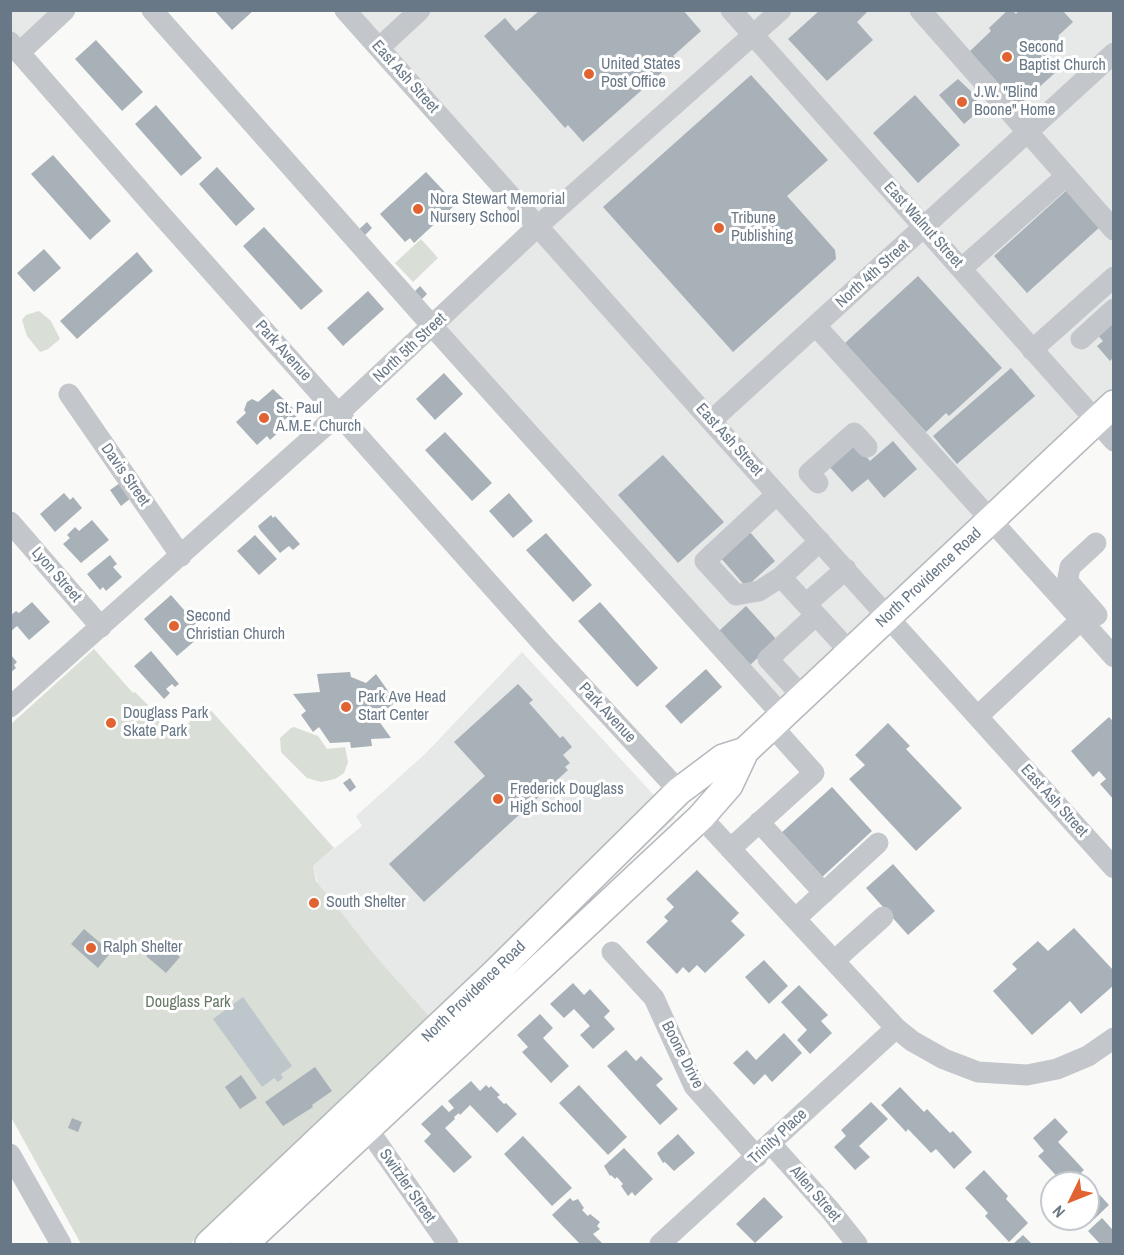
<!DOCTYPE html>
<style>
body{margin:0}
#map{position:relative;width:1124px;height:1255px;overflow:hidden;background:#f9f9f7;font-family:"Archivo Narrow",sans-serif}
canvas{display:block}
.frame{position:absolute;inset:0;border:12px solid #697887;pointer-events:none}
.north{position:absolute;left:1040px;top:1171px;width:60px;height:60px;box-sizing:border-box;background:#fff;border:2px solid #c3c9cf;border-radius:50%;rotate:227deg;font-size:16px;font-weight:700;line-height:24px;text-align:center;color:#697887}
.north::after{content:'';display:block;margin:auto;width:21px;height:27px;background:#e06331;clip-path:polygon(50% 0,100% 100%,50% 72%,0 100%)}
</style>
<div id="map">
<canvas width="1124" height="1255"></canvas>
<div class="frame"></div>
<div class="north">N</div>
</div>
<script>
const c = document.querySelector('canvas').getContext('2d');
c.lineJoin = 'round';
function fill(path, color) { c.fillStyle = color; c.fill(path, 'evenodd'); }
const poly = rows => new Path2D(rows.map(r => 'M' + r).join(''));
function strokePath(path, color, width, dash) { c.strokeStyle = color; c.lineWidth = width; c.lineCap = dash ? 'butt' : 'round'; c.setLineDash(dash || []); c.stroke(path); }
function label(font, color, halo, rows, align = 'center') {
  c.font = font + ' "Archivo Narrow",sans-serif'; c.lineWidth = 6; c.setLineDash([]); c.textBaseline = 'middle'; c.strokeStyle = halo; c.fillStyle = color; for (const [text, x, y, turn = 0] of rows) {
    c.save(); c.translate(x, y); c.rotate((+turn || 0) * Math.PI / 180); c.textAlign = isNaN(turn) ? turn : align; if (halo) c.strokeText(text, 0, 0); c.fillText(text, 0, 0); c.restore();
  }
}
fill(poly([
 [11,11,65,11,20,52,11,42],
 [345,11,1113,11,1113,404,783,716,433,327,538,226],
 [522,652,675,818,446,1035,379,960,318,884,313,866,362,826,356,816,425,754]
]), '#e7e8e8');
fill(poly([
 [421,239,438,258,413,282,395,263],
 [39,311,51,321,60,339,48,349,40,352,27,336,22,320,26,315],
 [94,649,133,693,135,692,148,705,146,707,173,737,207,706,334,848,313,866,316,881,379,960,429,1016,190,1244,81,1244,11,1117,10,725],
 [294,727,318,736,327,749,345,747,348,762,344,773,335,779,321,782,307,778,281,752,280,738,291,728]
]), '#d9ded6');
fill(poly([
 [243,997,292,1066,281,1074,283,1078,278,1082,274,1078,262,1087,213,1019]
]), '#bcc6cb');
fill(poly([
 [214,10,254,10,232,30],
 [540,10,683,10,701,31,673,56,677,59,583,142,568,125,565,128,484,36,505,18,516,31],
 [820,10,869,10,857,22,873,40,827,81,788,39],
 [1008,10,1012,10,1016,14,1019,10,1062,10,1073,22,1058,36,1065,43,1047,59,1041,53,1040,54,1056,72,1017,107,968,53,991,31,989,28],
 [96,40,143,92,122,111,75,59],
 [751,75,828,160,787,196,835,250,836,259,733,352,603,207],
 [958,79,977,97,975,99,982,106,978,109,979,111,964,124,939,95],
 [915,95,960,145,918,183,873,133],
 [156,105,202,158,181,176,135,124],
 [53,155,111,221,90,240,31,174],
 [217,167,255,209,236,226,199,184],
 [426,172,456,204,414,243,410,238,405,242,380,214],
 [1068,189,1101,226,1027,293,994,256],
 [367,222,372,228,363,237,357,231],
 [264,227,323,291,301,310,243,246],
 [44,249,61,268,34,292,17,273],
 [137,252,153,271,77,339,60,321],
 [918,276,1002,368,949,416,946,413,926,432,845,343],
 [420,286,427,294,422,299,415,291],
 [368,291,384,309,343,346,327,328],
 [1114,308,1114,357,1110,361,1097,346,1103,341,1086,322],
 [1011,368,1035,396,957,464,933,436],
 [444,373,463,394,435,420,416,399],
 [273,389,299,414,292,420,289,416,279,425,282,429,270,440,267,436,257,445,236,422,246,413,244,410,247,402,252,399,258,402],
 [445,432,492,483,472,501,425,450],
 [853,441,870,461,893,441,917,469,884,498,868,479,852,492,827,464],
 [663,455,724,522,678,563,618,495],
 [120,483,131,498,121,506,110,490],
 [64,493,70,500,73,497,82,508,55,532,40,514],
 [509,493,533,521,513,538,489,511],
 [271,515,273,518,275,516,300,544,293,550,289,546,280,553,260,530,258,526],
 [92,520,109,540,81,563,63,544,70,538,67,535,75,527,79,531],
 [749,531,775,561,746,587,720,557],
 [546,533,592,585,573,602,526,550],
 [255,535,277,559,259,575,237,551],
 [110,555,117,564,113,567,122,577,106,591,103,587,100,590,87,574],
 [171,595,204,633,177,656,144,619],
 [32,602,50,622,29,640,17,626,10,632,10,616,16,611,19,613],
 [600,602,658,668,637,687,578,621],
 [746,606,777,640,750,665,719,631],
 [151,651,179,684,175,687,172,684,166,689,170,693,164,699,134,666],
 [10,654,17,662,14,665,16,668,10,673],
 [706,669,722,687,681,724,665,706],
 [350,672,351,677,366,683,376,674,396,702,376,717,391,738,371,739,372,746,351,748,350,742,330,743,319,727,313,732,301,715,306,711,293,694,320,692,317,674],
 [518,684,533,700,529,703,560,738,563,736,572,747,563,755,570,763,565,767,568,770,424,902,389,864,485,776,454,742],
 [1109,717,1114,722,1114,800,1100,784,1106,779,1099,771,1093,777,1071,751],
 [888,723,910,746,906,749,962,808,916,851,849,779,865,765,855,755],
 [350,778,356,787,350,792,343,783],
 [832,787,872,831,820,879,780,834],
 [893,864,935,911,908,935,866,888],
 [697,870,739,913,731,921,745,935,705,973,697,965,689,973,683,967,677,974,646,942,668,921,664,917,674,907,666,899],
 [318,899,320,907,310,908,308,900],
 [1074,928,1114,971,1114,985,1081,1014,1070,1001,1032,1035,993,991,1017,969,1012,964,1038,941,1048,951],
 [84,929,111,952,98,968,71,944],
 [159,940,180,957,166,973,146,956],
 [764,960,788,986,769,1004,745,977],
 [573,983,584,995,590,989,610,1011,604,1017,615,1029,593,1049,580,1035,590,1026,574,1009,564,1018,550,1004],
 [799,985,828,1015,821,1021,832,1033,810,1054,797,1040,807,1030,781,1002],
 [540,1014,553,1028,543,1038,569,1066,551,1083,522,1052,528,1047,517,1035],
 [784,1033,802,1053,772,1082,765,1074,754,1085,733,1063,747,1050,756,1060],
 [626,1050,636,1061,641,1056,663,1079,656,1085,678,1109,660,1125,607,1066],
 [315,1067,332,1091,312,1105,313,1107,283,1126,265,1102],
 [241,1075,257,1098,240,1109,225,1087],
 [471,1081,480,1091,486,1085,489,1088,491,1086,500,1095,497,1097,504,1104,506,1103,517,1114,497,1133,470,1105,460,1115,459,1113,454,1117,455,1119,445,1128,472,1157,454,1173,424,1141,431,1134,421,1124,442,1105,449,1112,454,1108,448,1101],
 [579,1085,627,1137,608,1155,559,1103],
 [900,1087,924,1112,927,1109,950,1133,953,1131,972,1152,954,1169,936,1149,931,1153,908,1129,906,1132,881,1105],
 [871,1102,888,1119,859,1146,870,1157,855,1170,834,1147,846,1136,841,1130],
 [72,1118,82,1122,78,1132,68,1128],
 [1055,1118,1068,1132,1058,1142,1084,1170,1070,1183,1063,1183,1038,1156,1044,1151,1033,1138],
 [678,1134,695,1153,674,1171,665,1162,663,1163,657,1153],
 [523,1136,572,1188,552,1206,504,1154],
 [624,1148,653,1179,635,1196,632,1192,628,1196,621,1186,623,1184,617,1177,615,1179,611,1175,610,1176,604,1166],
 [984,1170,1008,1196,1006,1199,1028,1223,1009,1242,985,1216,988,1213,965,1188],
 [1085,1179,1109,1205,1090,1223,1086,1219,1088,1219,1088,1183,1080,1183],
 [764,1197,783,1217,755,1243,736,1224],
 [570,1198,573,1201,578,1199,584,1208,582,1210,588,1216,590,1214,600,1222,597,1226,600,1229,593,1234,603,1244,580,1244,552,1215],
 [1102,1218,1112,1229,1114,1228,1114,1244,1100,1244,1088,1231],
 [1023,1235,1032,1244,1013,1244]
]), '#a9b1b8');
const major = poly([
 [209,1244,495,973,679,791,723,758,745,751],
 [244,1244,701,817,729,785,745,751,1114,404]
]);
strokePath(major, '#b6babe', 30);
strokePath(poly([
 [152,10,433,327,783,716],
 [345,10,711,421,1114,868],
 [731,10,1114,441],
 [920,10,1114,230],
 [10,42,156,209,544,645,679,791],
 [379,48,420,10],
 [20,52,65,10],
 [961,269,1066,176],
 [816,326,1081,620],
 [1081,339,1114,309],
 [1032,350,1114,277],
 [69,394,181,556],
 [711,421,1114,53],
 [818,483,809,473,854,433,867,447],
 [777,494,705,561,736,595,759,591,781,577],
 [10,522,101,627],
 [1096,543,1070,567,1068,578,1070,584,1097,615],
 [806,604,846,569],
 [816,615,781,577,820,541],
 [803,697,768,659,816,615,850,652],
 [10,707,323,428,538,226,781,10],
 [978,716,1081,620,1114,657],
 [701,817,896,1028,912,1041,944,1059,978,1072,1027,1075,1057,1069,1088,1056,1114,1038],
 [759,822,824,893],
 [730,849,814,773,772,726],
 [795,919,878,843],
 [612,952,654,998,694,1086,757,1157],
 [834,961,883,917],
 [367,1128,448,1244],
 [771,1144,830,1210,857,1244],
 [10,1154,61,1244],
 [660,1244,896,1028]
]), '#c3c6ca', 21);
strokePath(major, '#fff', 27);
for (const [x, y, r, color] of [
 [1007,57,6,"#e06331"],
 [589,74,6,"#e06331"],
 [962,102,6,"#e06331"],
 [418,209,6,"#e06331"],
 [719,228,6,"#e06331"],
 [264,418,6,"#e06331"],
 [174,626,6,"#e06331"],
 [346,707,6,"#e06331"],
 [111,723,6,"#e06331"],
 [498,799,6,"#e06331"],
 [314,903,6,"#e06331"],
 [91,948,6,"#e06331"]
]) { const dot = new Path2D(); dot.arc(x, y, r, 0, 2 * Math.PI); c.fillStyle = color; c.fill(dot); strokePath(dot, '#fff', 2); }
label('16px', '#697887', '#fff', [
 ["Second",1019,48],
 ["Baptist Church",1019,66],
 ["United States",601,65],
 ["Post Office",601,83],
 ["J.W. \"Blind",974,93],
 ["Boone\" Home",974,111],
 ["Nora Stewart Memorial",430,200],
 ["Nursery School",430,218],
 ["Tribune",731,219],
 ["Publishing",731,237],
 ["St. Paul",276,409],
 ["A.M.E. Church",276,427],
 ["Second",186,617],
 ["Christian Church",186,635],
 ["Park Ave Head",358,698],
 ["Start Center",358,716],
 ["Douglass Park",123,714],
 ["Skate Park",123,732],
 ["Frederick Douglass",510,790],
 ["High School",510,808],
 ["South Shelter",326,903],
 ["Ralph Shelter",103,948]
], 'left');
label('16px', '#697887', '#fff', [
 ["East Ash Street",405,77,48],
 ["East Walnut Street",923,225,48],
 ["North 4th Street",873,274,-42],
 ["North 5th Street",410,348,-43],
 ["Park Avenue",283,351,48],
 ["East Ash Street",729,440,48],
 ["Davis Street",125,475,55],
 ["Lyon Street",56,575,49],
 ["North Providence Road",929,578,-43],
 ["Park Avenue",607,713,47],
 ["East Ash Street",1054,801,48],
 ["North Providence Road",474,992,-44],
 ["Boone Drive",682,1055,63],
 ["Trinity Place",778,1137,-43],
 ["Switzler Street",407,1186,55],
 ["Allen Street",815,1194,49]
]);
label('16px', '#667a64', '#fff', [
 ["Douglass Park",188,1003]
]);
</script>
